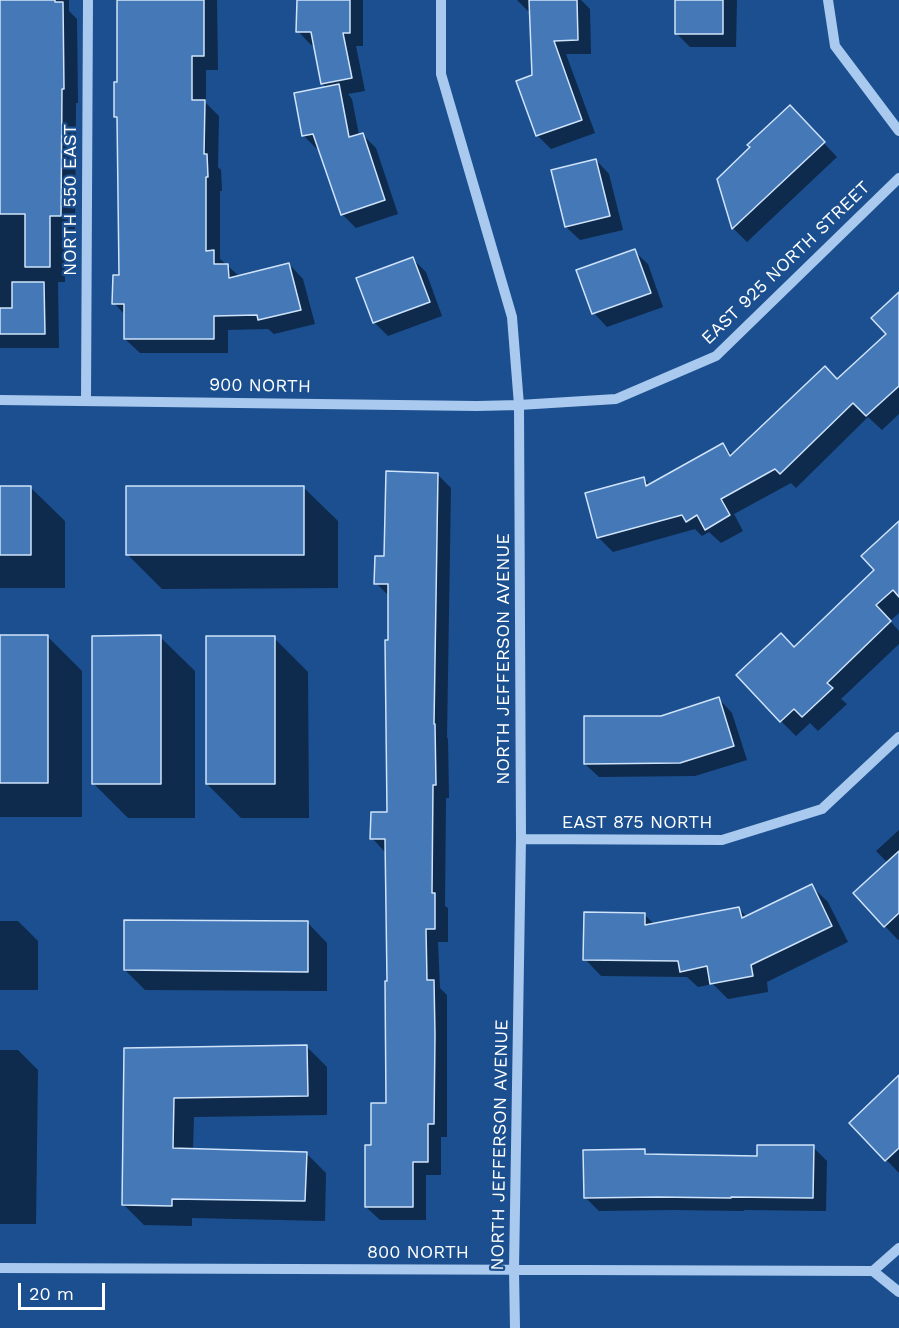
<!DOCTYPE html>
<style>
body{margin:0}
#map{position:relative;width:899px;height:1328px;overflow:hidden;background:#1b4f8f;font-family:"Work Sans",sans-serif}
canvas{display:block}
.scale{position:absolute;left:18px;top:1283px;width:87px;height:27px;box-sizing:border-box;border:3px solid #fff;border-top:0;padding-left:8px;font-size:18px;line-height:21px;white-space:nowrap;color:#fff;-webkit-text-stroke:4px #1b4f8f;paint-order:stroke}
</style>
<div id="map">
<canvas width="899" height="1328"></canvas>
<div class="scale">20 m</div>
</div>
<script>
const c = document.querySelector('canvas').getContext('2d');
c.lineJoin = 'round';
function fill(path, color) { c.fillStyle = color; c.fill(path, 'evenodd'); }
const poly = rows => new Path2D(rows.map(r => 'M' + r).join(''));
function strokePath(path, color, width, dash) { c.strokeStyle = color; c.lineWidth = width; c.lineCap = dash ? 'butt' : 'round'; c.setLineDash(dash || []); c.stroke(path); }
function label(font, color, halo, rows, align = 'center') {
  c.font = font + ' "Work Sans",sans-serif'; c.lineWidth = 4.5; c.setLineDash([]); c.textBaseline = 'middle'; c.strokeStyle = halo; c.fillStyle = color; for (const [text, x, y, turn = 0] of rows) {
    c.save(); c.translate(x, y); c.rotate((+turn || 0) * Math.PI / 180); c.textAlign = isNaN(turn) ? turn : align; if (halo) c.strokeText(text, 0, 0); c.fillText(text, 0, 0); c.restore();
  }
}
fill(poly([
 [0,0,69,0,69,11,77,19,78,103,76,103,75,230,65,230,65,282,58,282,59,348,0,348],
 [116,0,217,0,218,70,206,70,206,103,219,116,218,167,221,170,222,191,220,191,220,259,239,276,289,264,303,279,315,324,274,334,268,329,228,330,228,353,140,353,125,339,125,315,114,303,120,276,119,120,115,117,118,84,118,6,116,3],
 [298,0,363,0,363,46,356,46,365,91,348,94,352,99,359,135,362,134,376,148,398,214,356,228,342,214,320,148,317,149,303,135,327,88,322,83,315,45,311,45,298,31],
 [517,0,581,0,590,9,591,54,566,54,595,133,551,149,537,135,531,11,528,11],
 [677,0,737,0,736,47,690,47,676,33],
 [803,121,837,157,747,242,733,228,718,179],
 [596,160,609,174,623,230,580,240,566,227],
 [634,251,648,264,663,307,607,327,594,313],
 [412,258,426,272,442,316,388,336,375,323,358,279],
 [899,294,899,386,898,387,899,388,899,414,882,430,868,417,796,488,791,483,734,514,743,531,721,543,709,532,702,536,695,529,613,552,598,537,644,479,650,485,723,445,733,455,837,381,888,334],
 [437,474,451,488,447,737,448,739,449,798,446,798,445,906,448,908,448,942,438,942,440,988,447,995,447,1137,441,1137,441,1175,426,1175,426,1220,380,1220,366,1207,372,1147,387,1105,389,982,385,852,372,838,388,814,390,597,376,583,386,558],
 [0,487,30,487,65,521,65,588,0,588],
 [303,487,338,521,338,588,162,589,127,554],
 [899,530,899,613,890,621,899,631,899,644,841,699,847,704,818,731,810,723,796,736,781,721,794,649,876,570],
 [0,636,47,636,82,671,82,817,0,817],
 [160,637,195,671,195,818,128,818,93,783],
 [274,638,308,672,309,818,241,818,207,784],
 [719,699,732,713,747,760,695,776,599,777,585,764,661,717],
 [899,830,899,939,898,940,885,926,888,863,876,851],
 [811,886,828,902,848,942,767,982,768,992,728,999,713,984,698,987,687,977,601,976,585,959,644,914,655,925,739,909,747,917],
 [0,921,18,921,38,941,38,990,0,990],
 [307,922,327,943,327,991,145,990,125,970],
 [307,1047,327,1067,327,1115,194,1117,193,1150,306,1153,326,1173,325,1221,192,1218,192,1226,144,1225,124,1205,125,1049],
 [0,1050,18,1050,38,1070,36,1224,0,1224],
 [899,1083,899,1173,851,1123],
 [813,1147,827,1161,826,1211,744,1210,744,1211,673,1210,599,1211,585,1197,644,1151,649,1156,759,1158]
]), '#0007');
const building = poly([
 [0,0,55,0,55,2,63,2,64,89,62,89,61,216,50,216,50,267,25,267,25,214,0,214,0,0],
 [117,0,204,0,204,56,192,56,192,100,205,100,204,154,207,154,208,177,206,177,206,251,214,250,214,264,228,264,229,278,289,263,301,310,258,320,257,315,214,316,214,339,124,339,124,304,112,304,113,275,119,275,117,117,114,117,114,82,117,82,117,0],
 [297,0,350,0,350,33,343,33,352,78,321,84,311,32,296,32,297,0],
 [529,0,577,0,578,40,554,41,582,120,536,136,516,81,532,75,529,0],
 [675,0,723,0,723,34,675,34,675,0],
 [339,84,349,137,363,133,385,200,341,215,313,134,302,136,294,93,339,84],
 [790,105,825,142,732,229,717,179,750,147,747,145,790,105],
 [596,159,610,216,565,227,551,170,596,159],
 [635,249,651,293,592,314,576,270,635,249],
 [413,257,430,302,373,323,356,278,413,257],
 [12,282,44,282,45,334,0,334,0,308,12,308,12,282],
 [899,292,899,386,866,416,853,403,780,474,775,469,721,499,730,515,705,530,697,515,686,522,682,515,597,538,585,493,644,477,646,486,723,443,730,456,825,366,837,379,886,334,871,318,899,292],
 [386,471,438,473,434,724,435,724,436,785,433,785,432,893,435,893,435,929,426,929,427,980,434,980,435,1035,434,1124,428,1124,428,1162,413,1162,413,1207,365,1207,365,1145,371,1145,371,1103,386,1103,385,981,387,981,385,839,370,839,371,812,387,812,385,640,388,640,388,584,374,584,375,556,384,556,386,471],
 [0,486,31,486,31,555,0,555,0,486],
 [126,486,304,486,304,555,126,555,126,486],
 [899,521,899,597,893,590,876,605,891,621,827,683,833,688,802,717,794,709,780,722,736,675,781,633,794,647,874,570,861,556,899,521],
 [0,635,48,635,48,783,0,783,0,635],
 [161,635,161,784,92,784,92,636,161,635],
 [206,636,275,636,275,784,206,784,206,636],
 [719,697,734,746,680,763,584,764,584,716,661,716,719,697],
 [899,851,899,913,884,927,853,893,899,851],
 [812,884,832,926,751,965,753,976,710,984,707,966,680,972,678,961,583,960,584,912,645,913,645,925,739,907,742,918,812,884],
 [124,920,308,921,308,972,124,970,124,920],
 [307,1045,308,1096,174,1098,173,1148,307,1152,305,1201,172,1199,172,1206,122,1205,124,1048,307,1045],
 [899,1075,899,1148,885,1161,849,1123,899,1075],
 [757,1145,814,1145,813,1198,731,1197,731,1198,658,1197,584,1198,583,1150,645,1149,645,1154,757,1156,757,1145]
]);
fill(building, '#4478b7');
strokePath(building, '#cfe3fa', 1.5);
strokePath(poly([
 [441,0,441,74,512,317,519,405,521,839,514,1270,515,1328],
 [828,0,835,46,899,131],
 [0,400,477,406,519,405,616,399,716,356,899,178],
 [86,400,88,0],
 [521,839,722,840,822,809,899,737],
 [0,1268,873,1271,899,1248],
 [873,1271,899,1292]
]), '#a9c9ee', 10);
label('18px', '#fff', '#1b4f8f', [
 ["NORTH 550 EAST",71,200,-90],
 ["EAST 925 NORTH STREET",786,263,-44],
 ["900 NORTH",260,386,1],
 ["NORTH JEFFERSON AVENUE",504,659,-90],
 ["EAST 875 NORTH",637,823],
 ["NORTH JEFFERSON AVENUE",500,1145,-89],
 ["800 NORTH",418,1253]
]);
</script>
